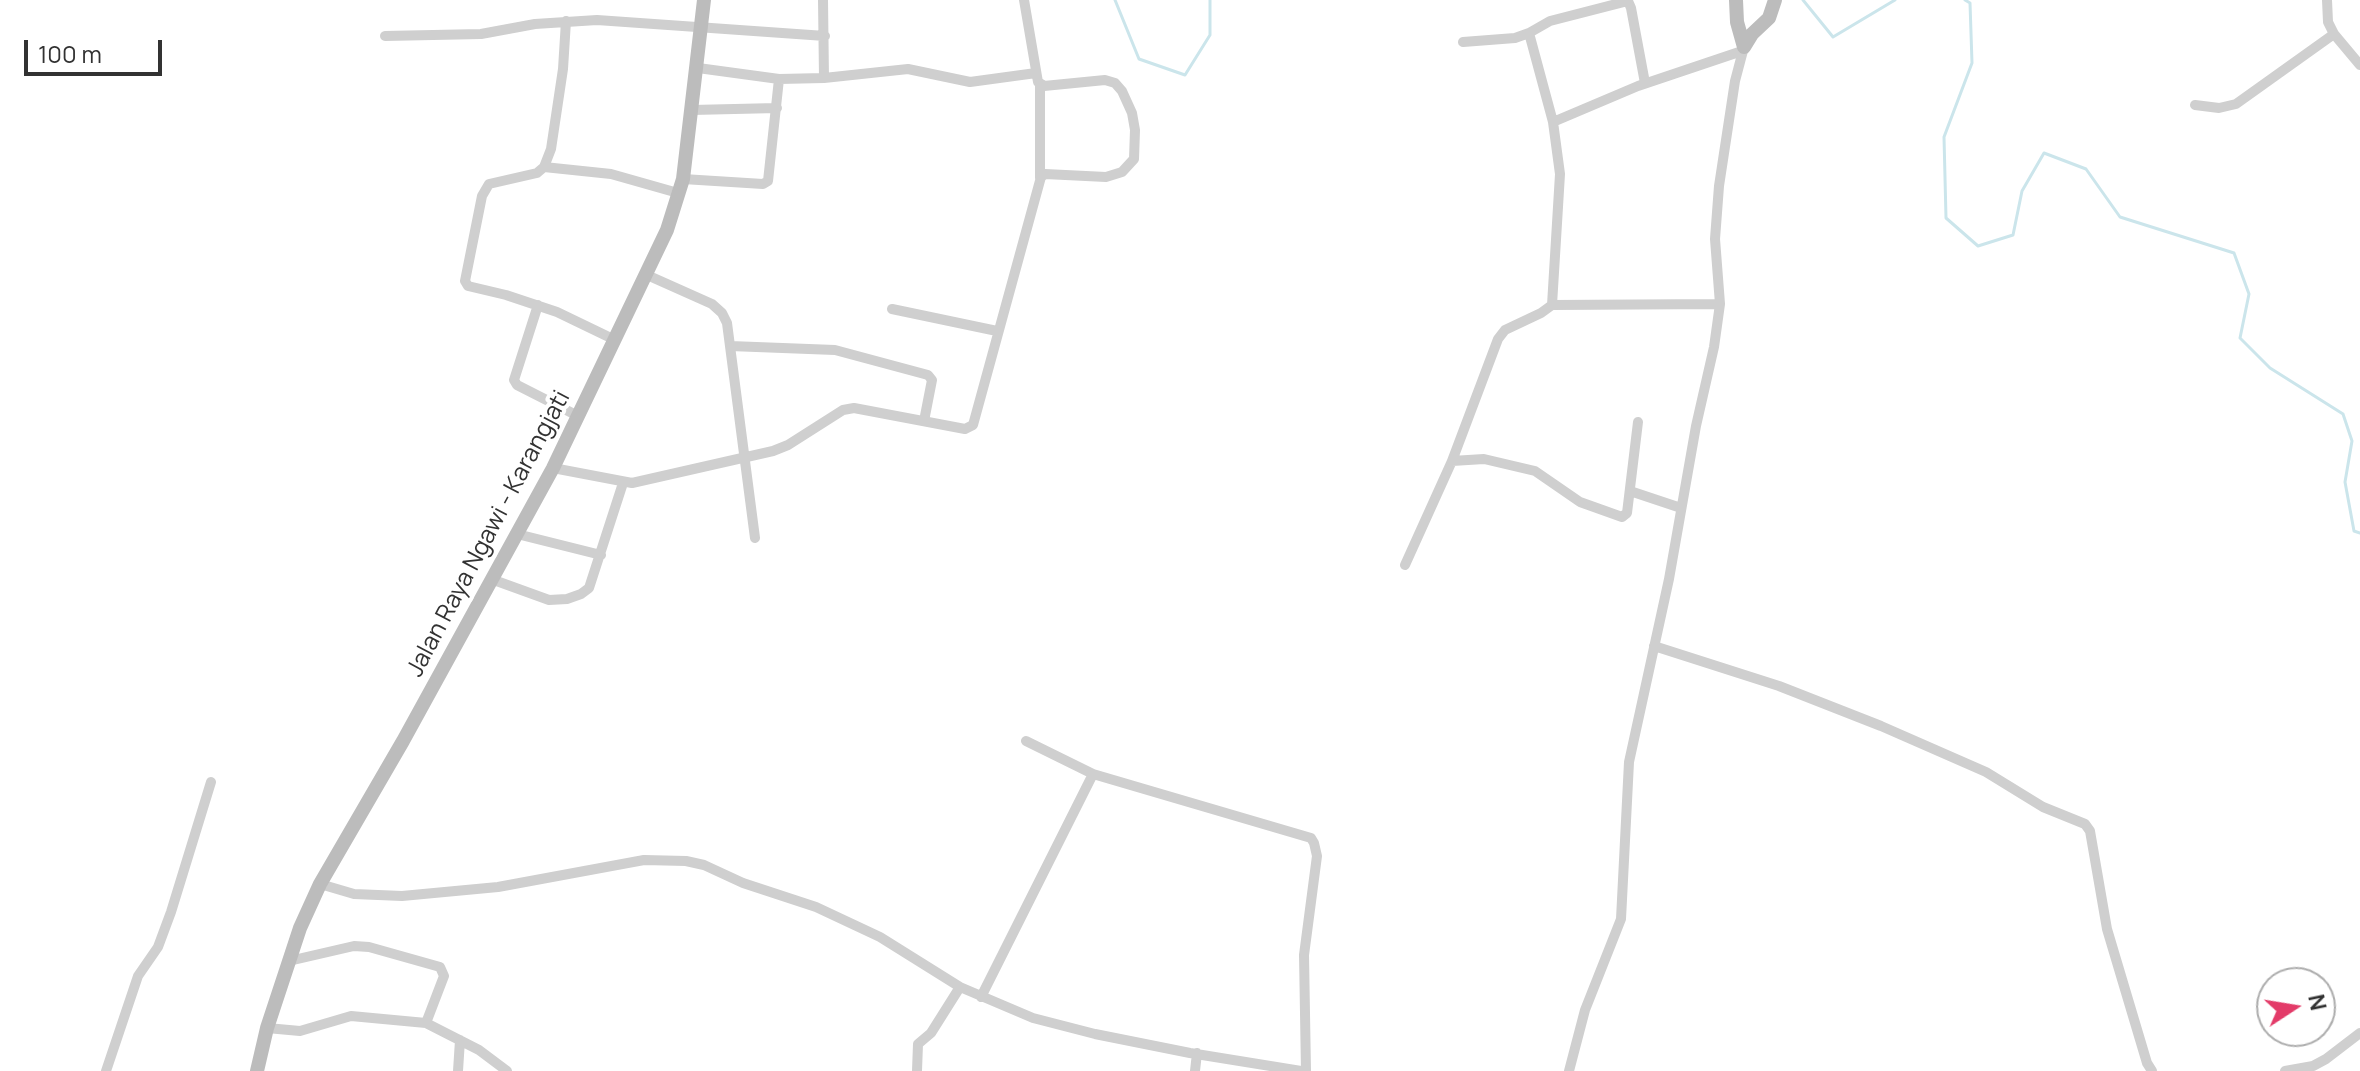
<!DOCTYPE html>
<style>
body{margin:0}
#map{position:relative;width:2360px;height:1071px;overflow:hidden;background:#fff;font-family:Manrope,sans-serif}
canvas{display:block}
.north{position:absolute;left:2256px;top:967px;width:80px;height:80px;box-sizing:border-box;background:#fff;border:2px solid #adadad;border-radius:50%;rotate:78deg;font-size:22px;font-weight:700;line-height:32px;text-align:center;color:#323232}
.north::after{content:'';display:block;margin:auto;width:28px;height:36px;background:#e33b69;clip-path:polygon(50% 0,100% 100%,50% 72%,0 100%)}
.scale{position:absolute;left:24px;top:40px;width:138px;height:36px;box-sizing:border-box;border:4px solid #323232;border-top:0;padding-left:10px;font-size:24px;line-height:28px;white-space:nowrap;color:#323232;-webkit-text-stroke:6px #fff;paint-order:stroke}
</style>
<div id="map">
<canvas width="2360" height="1071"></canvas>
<div class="north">N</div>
<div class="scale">100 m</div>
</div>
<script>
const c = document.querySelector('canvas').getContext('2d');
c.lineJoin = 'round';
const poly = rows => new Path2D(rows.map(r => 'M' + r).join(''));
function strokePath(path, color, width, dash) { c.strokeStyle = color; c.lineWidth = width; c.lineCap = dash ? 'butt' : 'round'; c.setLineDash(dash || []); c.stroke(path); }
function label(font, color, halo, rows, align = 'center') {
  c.font = font + ' Manrope,sans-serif'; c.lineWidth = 8; c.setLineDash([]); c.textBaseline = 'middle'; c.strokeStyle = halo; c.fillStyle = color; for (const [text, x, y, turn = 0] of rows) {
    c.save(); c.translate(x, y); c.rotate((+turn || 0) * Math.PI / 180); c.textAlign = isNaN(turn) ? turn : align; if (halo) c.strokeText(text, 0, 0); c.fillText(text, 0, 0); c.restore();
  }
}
strokePath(poly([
 [1115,0,1139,59,1185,75,1210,35,1210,0],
 [1803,0,1833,37,1895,0],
 [1965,0,1970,3,1972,63,1944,137,1946,218,1978,246,2013,235,2022,191,2044,153,2086,169,2120,217,2234,253,2249,294,2240,338,2270,368,2343,414,2352,441,2345,482,2354,531,2360,533]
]), '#cbe5eb', 3);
strokePath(poly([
 [823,0,824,78],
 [2327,0,2328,22,2334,34,2360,65],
 [566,21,563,69,551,149,544,167,537,173,489,184,482,196,465,281,468,286,506,295,557,312,613,339],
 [385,36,481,34,535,24,597,20,825,36],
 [1463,42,1515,38,1529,33],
 [698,68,779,79,824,78,908,69,970,82,1036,73],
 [1040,85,1040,178],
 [2195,105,2219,108,2236,104,2334,34],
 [692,110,777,108],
 [1553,122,1638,86,1742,51],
 [544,167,611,174,678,193],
 [683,179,763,184,768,181,779,79],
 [647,275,712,304,722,313,727,323,755,538],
 [538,305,514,380,517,385,578,416],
 [1552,305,1560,174,1553,122,1529,33,1550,21,1628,1,1631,8,1645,83],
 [892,309,997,331],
 [730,346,835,350,928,375,932,380,924,421],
 [1452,461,1484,459,1535,471,1580,502,1622,517,1627,513,1638,422],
 [553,468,632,483,773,451,788,445,843,410,854,408,965,429,973,425,1041,177,1045,174,1106,177,1122,172,1134,159,1135,130,1132,113,1122,91,1115,83,1105,80,1044,86,1038,82,1024,0],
 [1630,491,1681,508],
 [517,534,601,555],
 [1405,565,1452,461,1498,339,1505,330,1541,313,1552,305,1720,304],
 [491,579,549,600,567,599,581,594,589,588,623,483],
 [1654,646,1779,686,1881,726,1986,772,2043,807,2085,824,2090,831,2107,929,2147,1063,2152,1071],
 [1026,741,1093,774],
 [320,884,354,894,402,896,498,887,644,860,686,861,704,865,743,883,816,907,880,937,960,987,1033,1018,1095,1034,1190,1053,1301,1071],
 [289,961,354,946,369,947,440,967,444,976,426,1023],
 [981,997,1093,774,1311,838,1314,843,1317,856,1304,955,1306,1071],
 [267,1028,300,1031,351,1016,426,1023,479,1050,507,1071],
 [106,1071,138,976,158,947,171,912,211,782],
 [458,1071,460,1040],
 [917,1071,918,1044,931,1033,960,987],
 [1195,1071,1197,1053],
 [1569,1071,1585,1010,1621,919,1629,762,1669,579,1696,426,1714,347,1720,304,1715,239,1719,186,1735,81,1744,47],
 [2285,1071,2313,1066,2326,1059,2360,1033]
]), '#cfcfcf', 10);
strokePath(poly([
 [1736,0,1737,22,1744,47],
 [1744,47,1752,34,1769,18,1775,0],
 [257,1071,267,1028,300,928,320,884,403,741,553,468,667,230,683,179,704,0]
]), '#bcbcbc', 14);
label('24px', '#323232', '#fff', [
 ["Jalan Raya Ngawi - Karangjati",489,534,-62]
]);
</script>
